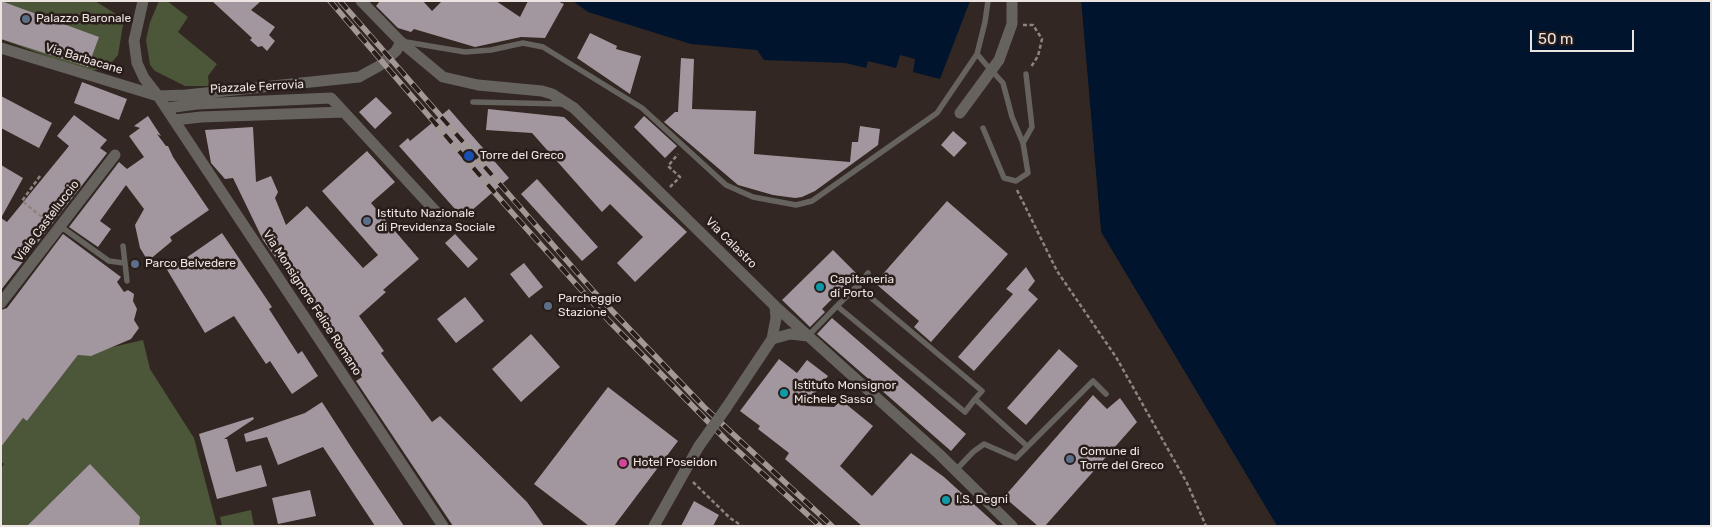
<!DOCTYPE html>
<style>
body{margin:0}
#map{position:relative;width:1712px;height:527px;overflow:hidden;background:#322722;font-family:Rubik,sans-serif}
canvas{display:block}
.frame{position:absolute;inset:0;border:2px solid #ece4e1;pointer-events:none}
.scale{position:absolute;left:1530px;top:30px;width:104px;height:22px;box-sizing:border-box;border:2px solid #ece4e1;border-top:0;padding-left:6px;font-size:15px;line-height:18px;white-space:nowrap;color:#ece4e1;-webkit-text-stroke:4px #281d19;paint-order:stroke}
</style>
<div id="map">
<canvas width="1712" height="527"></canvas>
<div class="frame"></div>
<div class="scale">50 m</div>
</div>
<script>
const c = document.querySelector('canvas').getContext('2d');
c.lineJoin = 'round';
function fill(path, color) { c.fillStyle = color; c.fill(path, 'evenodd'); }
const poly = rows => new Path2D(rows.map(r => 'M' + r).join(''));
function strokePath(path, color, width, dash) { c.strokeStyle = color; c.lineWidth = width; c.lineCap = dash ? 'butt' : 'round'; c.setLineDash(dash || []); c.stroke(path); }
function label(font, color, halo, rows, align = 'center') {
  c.font = font + ' Rubik,sans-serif'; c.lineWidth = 5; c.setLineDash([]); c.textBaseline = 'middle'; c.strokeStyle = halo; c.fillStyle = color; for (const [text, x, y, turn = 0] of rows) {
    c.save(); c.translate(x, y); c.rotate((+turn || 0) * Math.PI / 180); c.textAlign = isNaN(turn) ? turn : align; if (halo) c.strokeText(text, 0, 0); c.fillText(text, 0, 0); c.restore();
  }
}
fill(poly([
 [1,1,95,1,124,19,118,55,106,69,86,71,1,39],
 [159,1,167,1,188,17,178,32,217,64,208,76,209,86,185,86,155,71,150,65,146,40,150,22],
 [143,340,150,369,194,438,217,526,1,526,1,468,4,464,1,462,1,447,23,418,27,421,78,355],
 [251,510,254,526,222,526,220,517]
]), '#4c5638');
fill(poly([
 [573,1,970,1,940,79,913,72,915,59,900,55,896,68,868,61,866,68,845,63,764,60,757,50,691,44,588,12],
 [1081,1,1711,1,1711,526,1277,526,1101,232]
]), '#00142e');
fill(poly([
 [1079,1,1081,1,1101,232,1277,526,1274,526,1099,233]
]), '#322722');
fill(poly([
 [1,1,99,37,88,67,1,39],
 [212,1,261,1,251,10,275,27,269,35,275,41,267,51,262,46,258,47,250,40,252,38],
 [380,1,423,1,432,11,442,1,496,1,520,17,528,1,557,1,564,4,545,38,521,37,475,47,414,29,411,32,398,28,376,6],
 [590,33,617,46,616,49,641,56,630,94,577,58],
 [681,58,694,59,692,109,756,111,754,154,850,162,852,142,858,142,860,126,880,129,878,145,815,191,802,197,795,198,773,195,738,185,664,122,675,112,678,112],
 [82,82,127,99,119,120,74,103],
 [1,96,52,123,39,148,1,128],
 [376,97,392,113,375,129,359,112],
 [449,109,509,178,463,218,399,146,408,138,410,141],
 [488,109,564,117,687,232,635,282,617,263,643,237,610,204,602,212,532,133,486,130],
 [74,115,107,140,100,148,107,153,1,290,1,165,23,178,1,218,7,222,69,146,57,136],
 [148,116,161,136,157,134,166,146,168,146,173,157,209,210,170,237,172,241,148,261,140,248,135,225,144,209,126,185,100,221,111,229,98,247,69,227,119,162,127,169,144,157,129,136,140,128,134,126],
 [644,116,677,146,665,158,634,127],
 [253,127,256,182,271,176,278,192,275,198,286,225,307,206,363,268,378,255,322,191,367,151,395,182,371,203,419,259,383,290,386,292,359,316,384,351,381,353,432,422,440,416,527,502,544,526,453,526,356,381,362,377,320,315,323,314,287,270,285,271,263,240,233,178,225,179,211,163,205,130],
 [953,131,967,143,954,157,941,145],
 [537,179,598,247,582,261,521,194],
 [947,201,1008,254,931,342,914,327,919,321,875,283],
 [222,233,272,307,269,309,298,354,302,351,318,376,292,394,270,361,266,364,234,316,205,333,166,268,185,257,186,258],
 [63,234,121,277,117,282,124,292,128,290,134,294,133,301,137,309,134,320,139,328,131,339,91,356,78,355,27,421,23,418,1,447,1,310,7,308],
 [455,234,478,259,468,268,445,243],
 [833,250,857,274,822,309,825,312,810,327,782,300],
 [524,263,543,287,529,298,510,274],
 [1026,267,1035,281,1028,290,1038,299,974,371,958,357,1013,294,1006,289],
 [465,297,484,321,456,343,437,319],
 [832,318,966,434,951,451,817,334],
 [531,334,560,367,521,402,492,369],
 [1059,349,1078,366,1026,425,1007,408],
 [779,359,797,373,807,360,828,376,805,406,834,407,841,400,873,426,840,466,872,496,911,453,944,477,998,526,862,526,785,459,789,453,758,429,760,426,740,411],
 [608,387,678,441,614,526,589,526,534,484],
 [1093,395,1107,409,1120,398,1137,422,1045,526,1038,526,1004,497],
 [322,402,353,450,404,526,375,526,323,447,278,465,267,437,246,442,244,434,305,413],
 [253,417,254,419,224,439,227,439,236,472,261,465,267,486,217,499,199,434],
 [90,464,140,517,139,526,27,526],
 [310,490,316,516,278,524,272,498],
 [694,501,719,515,713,526,681,526]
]), '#a3979f');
strokePath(poly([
 [1023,25,1033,25,1042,39,1038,56,1031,67],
 [40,176,22,201,48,222],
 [670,187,680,177,668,166,678,154],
 [1017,190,1057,271,1116,357,1187,483,1206,526],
 [693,482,730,518,742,526]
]), '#8d8480', 2.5, [4, 2.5]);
strokePath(poly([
 [406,42,465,52,491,50,523,43,543,47,642,108,726,185,753,197,796,205,812,201,937,113,977,54,985,22,988,1],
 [977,54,989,68],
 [473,102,563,104],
 [983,128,1004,178,1016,181,1028,173,1023,143,1012,117,1003,83,993,72],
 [1023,143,1032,127,1026,74],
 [60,226,109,261,124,263],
 [123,246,127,281],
 [857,286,868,273],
 [808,336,837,306],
 [975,399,965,412,837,306,857,286,982,391,975,399,1027,446],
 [956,470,973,452,984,444,1016,458,1093,381,1106,394]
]), '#66635e', 5.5);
strokePath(poly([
 [143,1,134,41,137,63,144,78,158,96,443,526],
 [361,1,401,42,443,77,478,85,542,91,552,94,574,108,775,306,939,454,1012,526],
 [1,48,158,96,186,95,359,77,379,66,396,51,401,42],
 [167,108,197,104,331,98,439,215],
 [960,113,999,60,1012,24,1012,1],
 [175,120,201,117,344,112],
 [1,303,115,155],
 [772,339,790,334,808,336],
 [726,408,772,339,776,318,775,306],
 [654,526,699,446]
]), '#66635e', 11);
const rail = poly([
 [330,1,507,207,609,321,726,440,820,526],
 [340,1,595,293,704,407,832,526]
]);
strokePath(rail, '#a29995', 5.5);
strokePath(rail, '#281d19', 4, [11]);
strokePath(poly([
 [699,446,726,408]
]), '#66635e', 11);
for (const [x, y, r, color] of [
 [26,19,5,"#5c6f8a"],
 [469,156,6,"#1a4fb4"],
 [367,221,5,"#5c6f8a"],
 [135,264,5,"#5c6f8a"],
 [820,287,5,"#0f9aa8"],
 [548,306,5,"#5c6f8a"],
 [784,393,5,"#0f9aa8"],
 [1070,459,5,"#5c6f8a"],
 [623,463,5,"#d1479c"],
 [946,500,5,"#0f9aa8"]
]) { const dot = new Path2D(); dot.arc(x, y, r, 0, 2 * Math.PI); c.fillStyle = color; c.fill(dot); strokePath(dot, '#281d19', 2); }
label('12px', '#ece4e1', '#281d19', [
 ["Palazzo Baronale",36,19],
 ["Torre del Greco",480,156],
 ["Istituto Nazionale",377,214],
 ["di Previdenza Sociale",377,228],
 ["Parco Belvedere",145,264],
 ["Capitaneria",830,280],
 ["di Porto",830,294],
 ["Parcheggio",558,299],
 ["Stazione",558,313],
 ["Istituto Monsignor",794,386],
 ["Michele Sasso",794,400],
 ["Comune di",1080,452],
 ["Torre del Greco",1080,466],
 ["Hotel Poseidon",633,463],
 ["I.S. Degni",956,500]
], 'left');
label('12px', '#ece4e1', '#281d19', [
 ["Via Barbacane",84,59,17],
 ["Piazzale Ferrovia",257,87,-3],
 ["Viale Castelluccio",47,221,-53],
 ["Via Calastro",731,243,45],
 ["Via Monsignore Felice Romano",312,303,57]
]);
</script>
